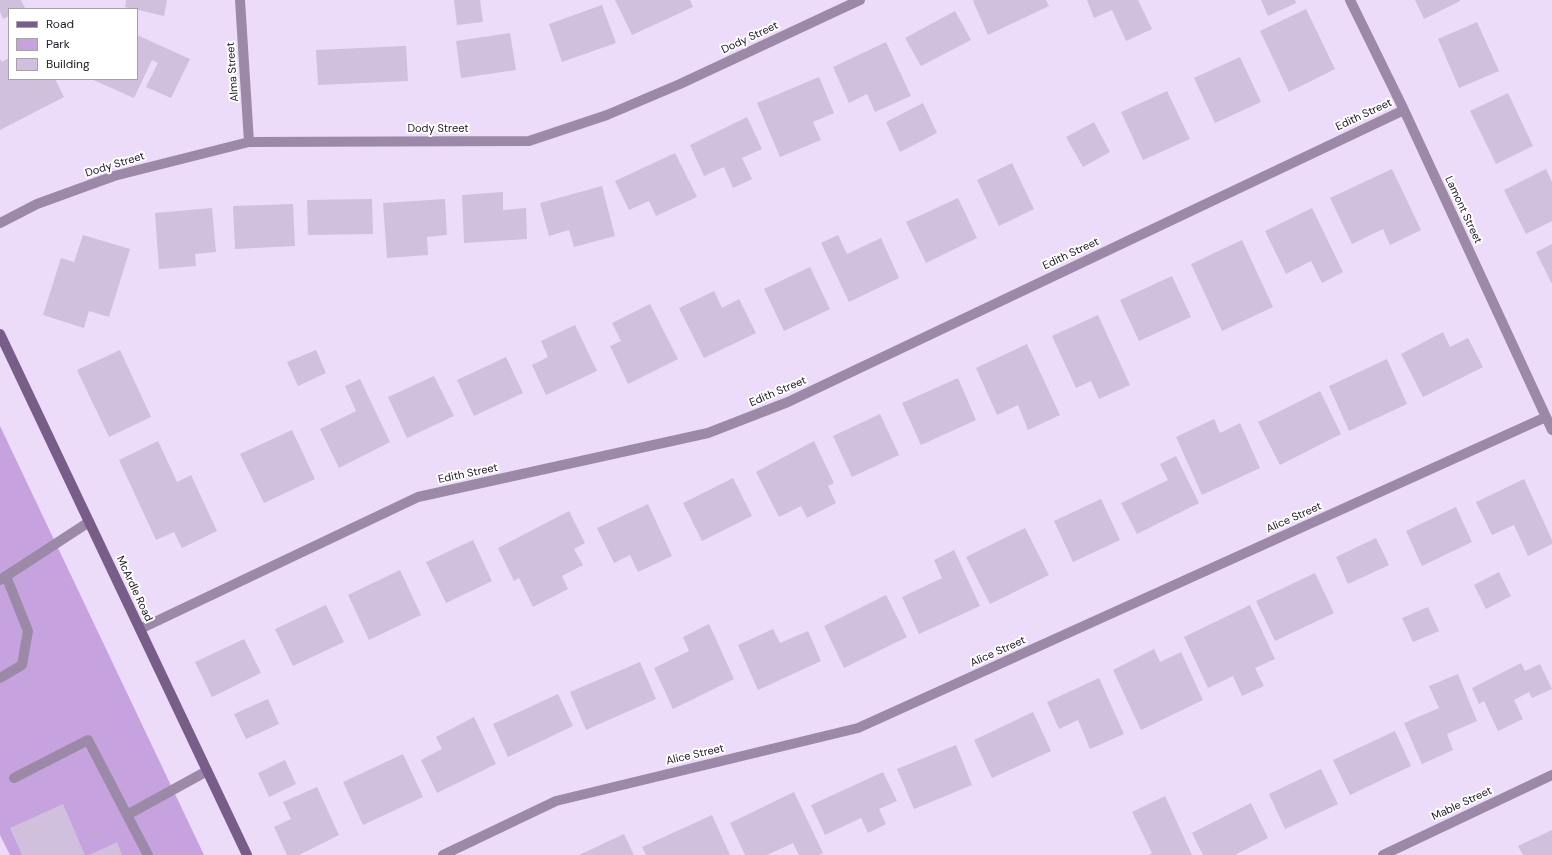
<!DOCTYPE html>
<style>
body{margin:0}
#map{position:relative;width:1552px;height:855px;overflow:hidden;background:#eddbfa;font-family:"DM Sans",sans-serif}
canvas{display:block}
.legend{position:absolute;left:8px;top:8px;width:130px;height:72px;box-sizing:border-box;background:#fff;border:1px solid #a5a2a7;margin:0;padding:5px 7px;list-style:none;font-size:12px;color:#1e1722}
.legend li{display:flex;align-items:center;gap:8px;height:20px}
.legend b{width:20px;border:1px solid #a5a2a7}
</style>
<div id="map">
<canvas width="1552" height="855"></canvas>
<ul class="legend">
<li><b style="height:5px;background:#785d89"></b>Road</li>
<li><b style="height:11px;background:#c6a2de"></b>Park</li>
<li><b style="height:11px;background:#d0bfdd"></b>Building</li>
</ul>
</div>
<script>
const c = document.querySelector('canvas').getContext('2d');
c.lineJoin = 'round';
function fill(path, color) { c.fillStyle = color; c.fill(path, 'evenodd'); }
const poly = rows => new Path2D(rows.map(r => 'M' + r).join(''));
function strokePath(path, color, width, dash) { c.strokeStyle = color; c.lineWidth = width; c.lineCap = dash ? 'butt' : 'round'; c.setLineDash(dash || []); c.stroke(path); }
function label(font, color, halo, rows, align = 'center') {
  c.font = font + ' "DM Sans",sans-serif'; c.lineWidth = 4; c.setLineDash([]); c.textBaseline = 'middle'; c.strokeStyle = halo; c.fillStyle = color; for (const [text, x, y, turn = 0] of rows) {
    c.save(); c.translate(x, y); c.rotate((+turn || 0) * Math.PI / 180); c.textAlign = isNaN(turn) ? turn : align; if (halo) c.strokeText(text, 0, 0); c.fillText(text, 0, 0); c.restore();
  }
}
fill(poly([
 [0,426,204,855,10,855,0,835]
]), '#c6a2de');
fill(poly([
 [0,0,21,0,25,8,9,9,9,16,3,19,0,12],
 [126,0,167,0,164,16,125,7],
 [454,0,480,0,483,22,457,25],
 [615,0,690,0,693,7,632,35],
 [975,0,1046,0,1049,6,988,35,973,1],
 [1087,0,1138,0,1152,29,1126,41,1112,10,1094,18],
 [1261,0,1295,0,1296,3,1268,16],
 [1415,0,1460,0,1460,1,1424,19],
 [602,5,616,43,562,62,549,24],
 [1306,9,1335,69,1289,92,1260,31],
 [955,11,971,40,921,66,905,38],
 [1477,22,1499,71,1459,88,1438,39],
 [510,33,516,70,461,78,456,41],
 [137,35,190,59,171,98,146,87,158,63,152,60,134,98,91,79,137,79],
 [886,42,911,96,875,112,867,94,849,103,833,67],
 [406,46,408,81,318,85,316,50],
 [1240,57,1261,102,1215,123,1194,78],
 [9,58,9,79,55,79,64,97,0,130,0,59,2,62],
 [819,77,834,113,813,122,821,140,780,157,757,103],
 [1167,91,1190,139,1143,160,1121,112],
 [1508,93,1533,146,1496,164,1470,111],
 [923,103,937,133,900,152,886,122],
 [747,117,762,149,742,158,752,179,733,188,724,167,704,176,690,145],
 [1094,122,1110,152,1083,167,1066,137],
 [675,153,697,197,656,216,649,201,629,210,615,181],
 [1012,163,1034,209,999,226,977,180],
 [1392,169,1421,230,1390,245,1383,229,1352,244,1330,198],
 [1546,169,1552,182,1552,221,1526,234,1504,190],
 [602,186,615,236,574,247,569,230,549,236,540,203],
 [503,192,503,210,526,208,527,239,464,243,462,195],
 [958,198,977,238,926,263,906,222],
 [372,199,373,234,308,235,307,200],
 [445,199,447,235,427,237,428,255,387,258,383,203],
 [293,204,295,246,235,249,233,206],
 [212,208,216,252,195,254,196,266,159,269,155,213],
 [1312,208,1343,272,1322,283,1311,261,1286,274,1265,231],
 [83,235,130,249,109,317,89,311,84,328,43,315,61,258,74,262],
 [838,235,847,254,881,238,899,278,849,302,821,243],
 [1242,240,1273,307,1222,331,1191,264],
 [1552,244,1552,284,1536,252],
 [810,267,830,309,784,331,764,289],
 [1172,276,1191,317,1139,341,1120,300],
 [714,291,722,308,739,299,756,333,704,358,679,308],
 [650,304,678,359,628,384,610,346,621,341,612,323],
 [1098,315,1130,385,1099,399,1091,381,1076,388,1052,336],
 [575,325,597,371,546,395,532,365,548,357,541,341],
 [1443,332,1450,347,1468,338,1483,367,1423,397,1401,354],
 [1027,344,1060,415,1028,430,1018,405,997,415,976,368],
 [120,350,151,417,109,437,77,370],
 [316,350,326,373,298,386,287,362],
 [506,357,523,393,474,416,457,380],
 [1387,359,1407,404,1349,431,1329,386],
 [434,376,454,416,407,438,388,397],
 [958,378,976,420,921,445,902,403],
 [360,379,390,442,339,468,320,429,356,411,345,386],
 [1320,391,1341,434,1280,465,1258,422],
 [880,414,899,455,852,477,833,436],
 [1214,419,1220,433,1240,423,1260,468,1202,495,1176,437],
 [292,430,315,479,264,503,240,454],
 [158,441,177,482,191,475,217,531,182,548,174,532,156,540,119,460],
 [814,441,834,483,828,486,836,503,807,518,801,506,779,517,756,472],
 [1176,456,1199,503,1137,534,1121,503,1168,480,1160,464],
 [733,478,752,516,702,541,683,503],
 [1524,479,1552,540,1552,544,1528,556,1514,525,1492,535,1476,502],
 [1101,499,1120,540,1073,562,1054,521],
 [648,504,672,556,638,572,630,555,614,563,597,528],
 [1456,507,1472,542,1422,566,1406,531],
 [569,511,585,543,574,549,583,565,562,576,568,589,533,607,519,578,514,581,498,548],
 [1025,528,1049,575,990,604,966,557],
 [1376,538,1389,565,1348,584,1336,557],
 [473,540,492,581,446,603,426,562],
 [954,550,980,606,919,634,902,597,942,578,934,560],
 [400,570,421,615,369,640,348,595],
 [1499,572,1511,596,1486,609,1474,585],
 [1315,573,1334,613,1275,641,1256,601],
 [886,595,907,637,844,668,824,626],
 [326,605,344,642,293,666,275,629],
 [1250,605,1275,659,1255,668,1264,686,1242,696,1233,676,1208,688,1184,637],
 [1428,607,1439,631,1413,642,1402,618],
 [709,624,734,679,673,709,654,668,689,651,683,637],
 [773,629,780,643,808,631,821,661,758,690,738,645],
 [244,639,261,673,212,697,195,662],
 [1154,649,1160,662,1181,652,1203,700,1141,730,1113,670],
 [640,662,656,699,586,730,570,692],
 [1521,663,1525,671,1540,664,1552,689,1532,698,1529,692,1514,700,1523,719,1498,731,1484,701,1479,704,1472,688],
 [1458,674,1477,721,1447,734,1453,750,1422,764,1404,723,1439,708,1429,686],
 [1099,678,1124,734,1090,749,1078,720,1059,729,1047,702],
 [558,694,573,726,508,757,493,724],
 [268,699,279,724,246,739,234,714],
 [1033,712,1051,751,992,778,974,740],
 [474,717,496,764,437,793,421,760,442,749,436,737],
 [1395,731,1411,766,1350,795,1333,760],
 [956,745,972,785,914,809,897,769],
 [403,754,423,797,363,825,343,782],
 [285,760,296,784,269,797,258,773],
 [1321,769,1338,804,1285,829,1269,794],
 [883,772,897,801,879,809,886,824,868,833,861,818,825,835,811,805],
 [317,787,339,835,299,855,287,855,274,827,291,819,283,802],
 [794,792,823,853,819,855,799,855,793,843,767,855,745,855,730,823],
 [1165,796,1192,855,1148,855,1152,853,1132,812],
 [1251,803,1268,838,1235,855,1203,855,1192,833],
 [63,804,85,855,22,855,10,828],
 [712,815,730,855,646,855,642,847],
 [1552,830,1552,855,1523,855,1518,846],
 [624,834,634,855,579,855],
 [117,842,122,855,89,855]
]), '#d0bfdd');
strokePath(poly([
 [0,580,89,522],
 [0,678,22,665,28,631,6,576],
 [14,778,88,740,127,815],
 [148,855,127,815,207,771]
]), '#9b89a7', 10);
strokePath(poly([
 [240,0,249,142],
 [1350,0,1404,110,1552,430],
 [0,223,37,204,114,176,249,142,529,141,607,115,680,84,860,0],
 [140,629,418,497,708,433,788,402,1404,110],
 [443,855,556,801,858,728,1546,417],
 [1383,855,1552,775]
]), '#9b89a7', 10);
strokePath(poly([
 [0,334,247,855]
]), '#785d89', 10);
label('11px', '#1e1722', '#fff', [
 ["Dody Street",750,38,-25],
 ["Alma Street",233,72,-94],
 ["Edith Street",1364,115,-25],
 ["Dody Street",438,129],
 ["Dody Street",115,165,-17],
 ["Lamont Street",1463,210,65],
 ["Edith Street",1071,254,-25],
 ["Edith Street",778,392,-23],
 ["Edith Street",468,474,-12],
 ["Alice Street",1294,518,-24],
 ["McArdle Road",134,589,65],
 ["Alice Street",998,652,-24],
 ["Alice Street",695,755,-13],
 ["Mable Street",1462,804,-25]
]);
</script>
